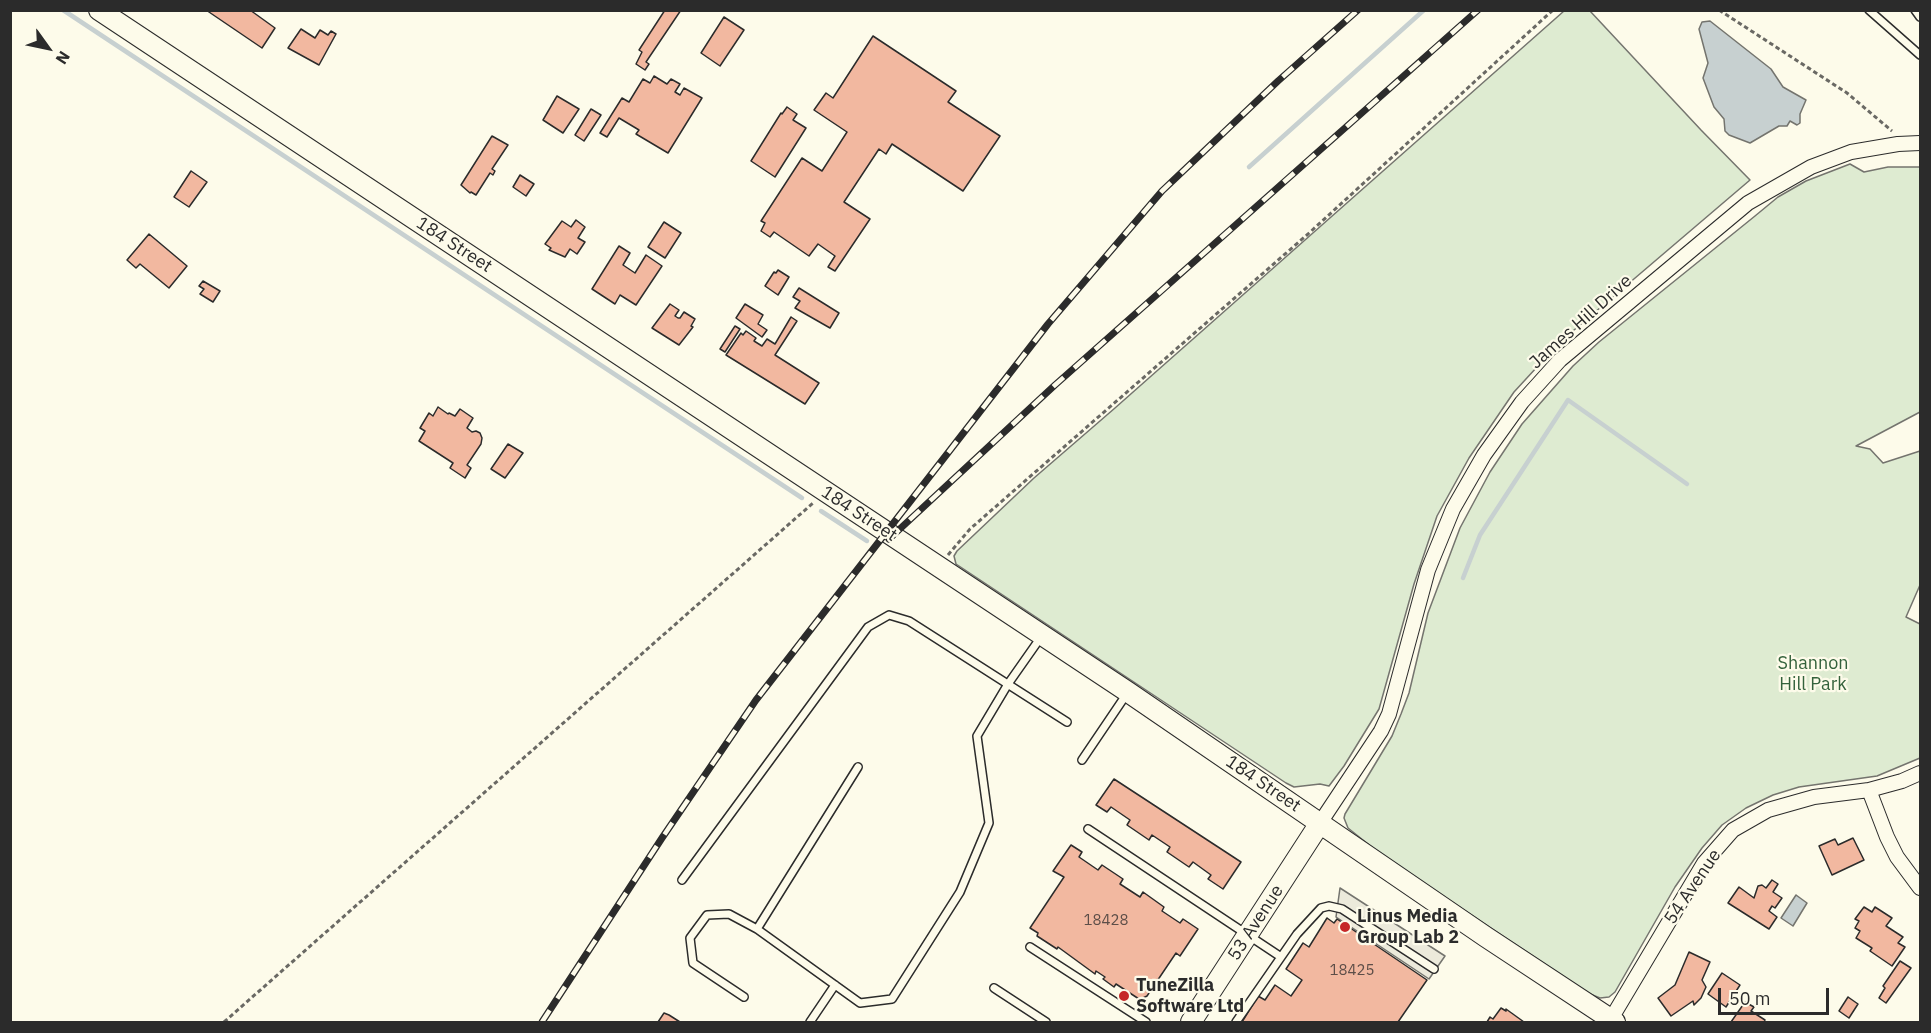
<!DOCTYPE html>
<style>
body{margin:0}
#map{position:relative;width:1931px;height:1033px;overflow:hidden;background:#fdfbea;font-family:"IBM Plex Sans",sans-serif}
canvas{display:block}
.frame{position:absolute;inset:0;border:12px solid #2b2b2b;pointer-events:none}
.north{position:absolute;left:18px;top:18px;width:60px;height:60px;-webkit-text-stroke:4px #fdfbea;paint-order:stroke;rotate:123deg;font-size:16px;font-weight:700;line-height:24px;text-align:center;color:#2b2b2b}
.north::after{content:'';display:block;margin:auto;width:21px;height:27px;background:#2b2b2b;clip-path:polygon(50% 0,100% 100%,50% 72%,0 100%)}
.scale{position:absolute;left:1718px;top:988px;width:111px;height:27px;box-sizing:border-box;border:3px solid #2b2b2b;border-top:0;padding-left:8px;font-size:18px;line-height:21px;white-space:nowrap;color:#2b2b2b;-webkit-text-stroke:4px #fdfbea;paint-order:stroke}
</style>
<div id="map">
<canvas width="1931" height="1033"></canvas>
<div class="frame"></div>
<div class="north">N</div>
<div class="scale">50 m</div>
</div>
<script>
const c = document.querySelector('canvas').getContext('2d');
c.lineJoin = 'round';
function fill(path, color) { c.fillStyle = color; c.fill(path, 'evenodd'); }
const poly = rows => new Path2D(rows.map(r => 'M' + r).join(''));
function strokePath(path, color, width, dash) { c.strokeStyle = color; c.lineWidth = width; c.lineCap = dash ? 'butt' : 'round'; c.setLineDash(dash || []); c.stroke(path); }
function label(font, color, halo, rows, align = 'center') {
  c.font = font + ' "IBM Plex Sans",sans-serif'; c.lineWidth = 4.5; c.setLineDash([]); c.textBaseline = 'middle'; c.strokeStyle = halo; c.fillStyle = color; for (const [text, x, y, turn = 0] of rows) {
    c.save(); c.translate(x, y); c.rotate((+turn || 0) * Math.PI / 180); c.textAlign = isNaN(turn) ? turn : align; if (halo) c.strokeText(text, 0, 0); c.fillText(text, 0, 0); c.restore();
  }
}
const green = poly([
 [1564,11,1590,11,1701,130,1750,180,1560,342,1514,392,1469,458,1437,516,1414,584,1379,709,1344,766,1329,786,1320,784,1294,787,1286,783,956,564,954,556,957,551,1034,478,1115,408,1564,11],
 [1850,164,1864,172,1888,167,1920,167,1920,412,1856,446,1870,449,1883,463,1920,451,1920,585,1906,617,1920,624,1920,758,1877,776,1799,787,1773,795,1746,808,1722,825,1702,848,1675,887,1615,992,1609,997,1600,998,1590,994,1383,856,1348,828,1344,818,1345,814,1392,736,1401,714,1409,693,1428,613,1460,528,1490,472,1522,424,1573,366,1599,342,1755,216,1778,197,1806,181,1850,164]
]);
fill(green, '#deebd1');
strokePath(green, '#74746e', 1.5);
const parking = poly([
 [1340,888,1445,956,1429,979,1336,917,1340,888]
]);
fill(parking, '#eceadb');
strokePath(parking, '#74746e', 1.5);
const water = poly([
 [1710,21,1771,69,1783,87,1806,100,1800,114,1800,123,1797,125,1790,121,1787,126,1779,126,1750,143,1729,135,1725,131,1724,119,1714,107,1703,78,1708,63,1699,29,1702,22,1710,21],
 [1796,895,1807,903,1793,926,1781,918,1796,895]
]);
fill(water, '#c7d0d0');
strokePath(water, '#74746e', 1.5);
strokePath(poly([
 [63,10,802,498],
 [1249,167,1424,10],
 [821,511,867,541],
 [1463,578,1480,535,1568,400,1687,484]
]), '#c7d0d0', 4.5);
const building = poly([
 [206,10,250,10,275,28,262,48,206,10],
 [665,10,681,10,646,62,649,64,645,70,636,64,642,52,639,50,665,10],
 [724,17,744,30,720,66,701,53,724,17],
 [301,29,315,38,320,30,328,35,331,31,336,34,319,65,288,48,301,29],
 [873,36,956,91,948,102,1000,136,963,191,892,144,886,154,879,149,844,202,870,219,835,271,828,267,835,256,818,244,809,256,774,232,770,237,761,231,765,223,761,221,802,158,822,171,847,132,814,110,826,93,833,98,873,36],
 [654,76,667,84,671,79,680,84,675,92,680,95,684,88,702,98,668,153,636,134,639,130,619,118,607,137,600,133,622,98,629,102,643,79,650,83,654,76],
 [557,96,579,109,563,133,543,120,557,96],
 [787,107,797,114,793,120,806,128,775,177,751,161,781,113,782,114,787,107],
 [591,109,601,115,584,141,575,135,591,109],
 [492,136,508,145,492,169,495,171,493,175,490,173,476,195,471,192,470,193,461,185,492,136],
 [191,171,207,182,189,207,174,197,191,171],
 [520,175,534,184,526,196,513,187,520,175],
 [576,220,585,227,578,238,585,242,577,254,570,249,565,257,549,250,551,248,545,244,562,221,571,227,576,220],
 [664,222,681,233,665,258,648,247,664,222],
 [149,234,187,266,169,288,140,264,136,268,127,260,149,234],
 [619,246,630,253,623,265,635,273,646,255,662,266,636,305,620,295,615,304,592,289,619,246],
 [778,270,789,277,778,295,765,286,774,272,776,273,778,270],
 [203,281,220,291,213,302,200,294,204,289,199,286,203,281],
 [799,288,839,313,830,328,795,308,800,301,793,297,799,288],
 [670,304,679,310,675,316,678,318,680,318,684,312,695,319,691,326,693,327,679,345,652,328,670,304],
 [745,304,763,315,758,324,767,330,762,337,736,318,745,304],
 [791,317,797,321,775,355,819,383,805,404,726,355,741,333,743,335,746,331,756,338,754,341,762,346,767,339,775,344,791,317],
 [735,326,740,329,725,352,720,349,735,326],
 [438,407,448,414,449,413,455,416,460,409,473,418,467,428,472,432,476,431,480,433,482,438,481,444,467,465,471,468,465,478,450,468,453,463,419,441,425,431,420,428,429,413,433,416,438,407],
 [508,444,523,453,505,478,491,469,508,444],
 [1114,779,1241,862,1223,889,1208,879,1211,875,1193,862,1189,867,1167,852,1170,847,1152,835,1149,840,1127,825,1130,820,1111,807,1107,812,1096,805,1114,779],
 [1853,838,1864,860,1832,875,1819,846,1835,839,1838,845,1853,838],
 [1071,845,1082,852,1079,857,1098,870,1102,865,1123,879,1120,884,1140,897,1143,892,1164,907,1162,911,1180,923,1183,919,1198,929,1180,956,1176,953,1147,996,1143,998,1139,999,1116,984,1114,987,1103,979,1105,977,1096,971,1095,974,1058,947,1057,949,1037,936,1038,933,1030,928,1064,877,1053,871,1071,845],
 [1772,880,1778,884,1773,892,1782,898,1775,908,1772,906,1769,911,1777,917,1769,929,1728,903,1739,887,1754,898,1758,886,1762,885,1766,888,1772,880],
 [1864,907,1872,912,1875,907,1892,918,1886,926,1903,937,1898,943,1905,947,1892,966,1870,951,1872,948,1856,938,1860,931,1855,928,1859,921,1855,919,1864,907],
 [1327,918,1334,923,1337,919,1427,980,1398,1022,1242,1022,1258,996,1265,1000,1275,985,1291,996,1302,980,1286,969,1303,943,1309,947,1327,918],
 [1689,952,1710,962,1702,980,1706,987,1701,998,1694,1005,1693,1001,1671,1016,1658,998,1675,985,1689,952],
 [1900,961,1911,968,1886,1003,1879,998,1885,988,1883,986,1900,961],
 [1722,973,1740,985,1726,1007,1708,994,1722,973],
 [1848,997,1858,1004,1849,1018,1839,1011,1848,997],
 [1745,1002,1754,1007,1751,1011,1765,1020,1764,1022,1731,1022,1745,1002],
 [1501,1008,1506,1011,1506,1009,1524,1022,1487,1022,1490,1017,1493,1019,1501,1008],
 [664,1013,669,1015,680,1022,658,1022,664,1013]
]);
fill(building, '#f2b8a0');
strokePath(building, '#2b2b2b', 1.5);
const lane = poly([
 [1869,10,1920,55],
 [1915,10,1920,17],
 [1082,760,1128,692],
 [858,767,757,929,860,1003,892,999,960,892,989,823,977,736,1008,684,1041,637],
 [1088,829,1281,957],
 [682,880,868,627,889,615,909,621,1067,722],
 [1030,947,1146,1022],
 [994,988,1046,1022],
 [744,997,693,963,690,938,707,915,729,914,757,929],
 [810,1022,835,985],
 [1236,1022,1297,934,1321,908,1329,906,1342,909,1434,969]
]);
const street = poly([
 [1869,790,1887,837,1897,857,1920,888],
 [1320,823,1381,731,1389,714,1428,570,1453,509,1484,455,1522,402,1560,360,1748,203,1811,167,1851,152,1898,144,1920,143],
 [1611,1019,1704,863,1733,830,1768,810,1814,797,1869,790,1902,781,1920,773]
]);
const secondary = poly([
 [99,10,1128,692,1486,937,1615,1022],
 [1191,1022,1320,823]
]);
strokePath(lane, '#2b2b2b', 10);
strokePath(street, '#2b2b2b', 16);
strokePath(secondary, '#2b2b2b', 22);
strokePath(poly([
 [1719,10,1847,93,1892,131],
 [948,555,970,529,1308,234,1553,10],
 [224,1022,813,503]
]), '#6a6964', 3, [4.5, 3]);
strokePath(lane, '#fdfbea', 7);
strokePath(street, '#fdfbea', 14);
strokePath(secondary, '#fdfbea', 20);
const rail = poly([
 [889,539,1055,385,1478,10],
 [542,1022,662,838,756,700,1048,324,1162,191,1278,81,1358,10]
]);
strokePath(rail, '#2b2b2b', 7);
strokePath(rail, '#fdfbea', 4.5, [14]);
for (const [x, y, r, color] of [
 [1345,927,6,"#c62828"],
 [1124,996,6,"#c62828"]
]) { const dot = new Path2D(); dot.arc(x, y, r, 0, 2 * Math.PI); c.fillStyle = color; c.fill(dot); strokePath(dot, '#fdfbea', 2); }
label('15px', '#5d4e48', null, [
 ["18428",1106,921],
 ["18425",1352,971]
]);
label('18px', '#2b2b2b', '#fdfbea', [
 ["184 Street",454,245,33],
 ["James Hill Drive",1581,322,-42],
 ["184 Street",859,514,33],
 ["184 Street",1263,784,34],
 ["54 Avenue",1693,887,-56],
 ["53 Avenue",1256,923,-57]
]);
label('18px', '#34623c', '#fdfbea', [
 ["Shannon",1813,664],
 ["Hill Park",1813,685]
]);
label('bold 18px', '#2b2b2b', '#fdfbea', [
 ["Linus Media",1357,917],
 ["Group Lab 2",1357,938],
 ["TuneZilla",1136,986],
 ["Software Ltd",1136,1007]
], 'left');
</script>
